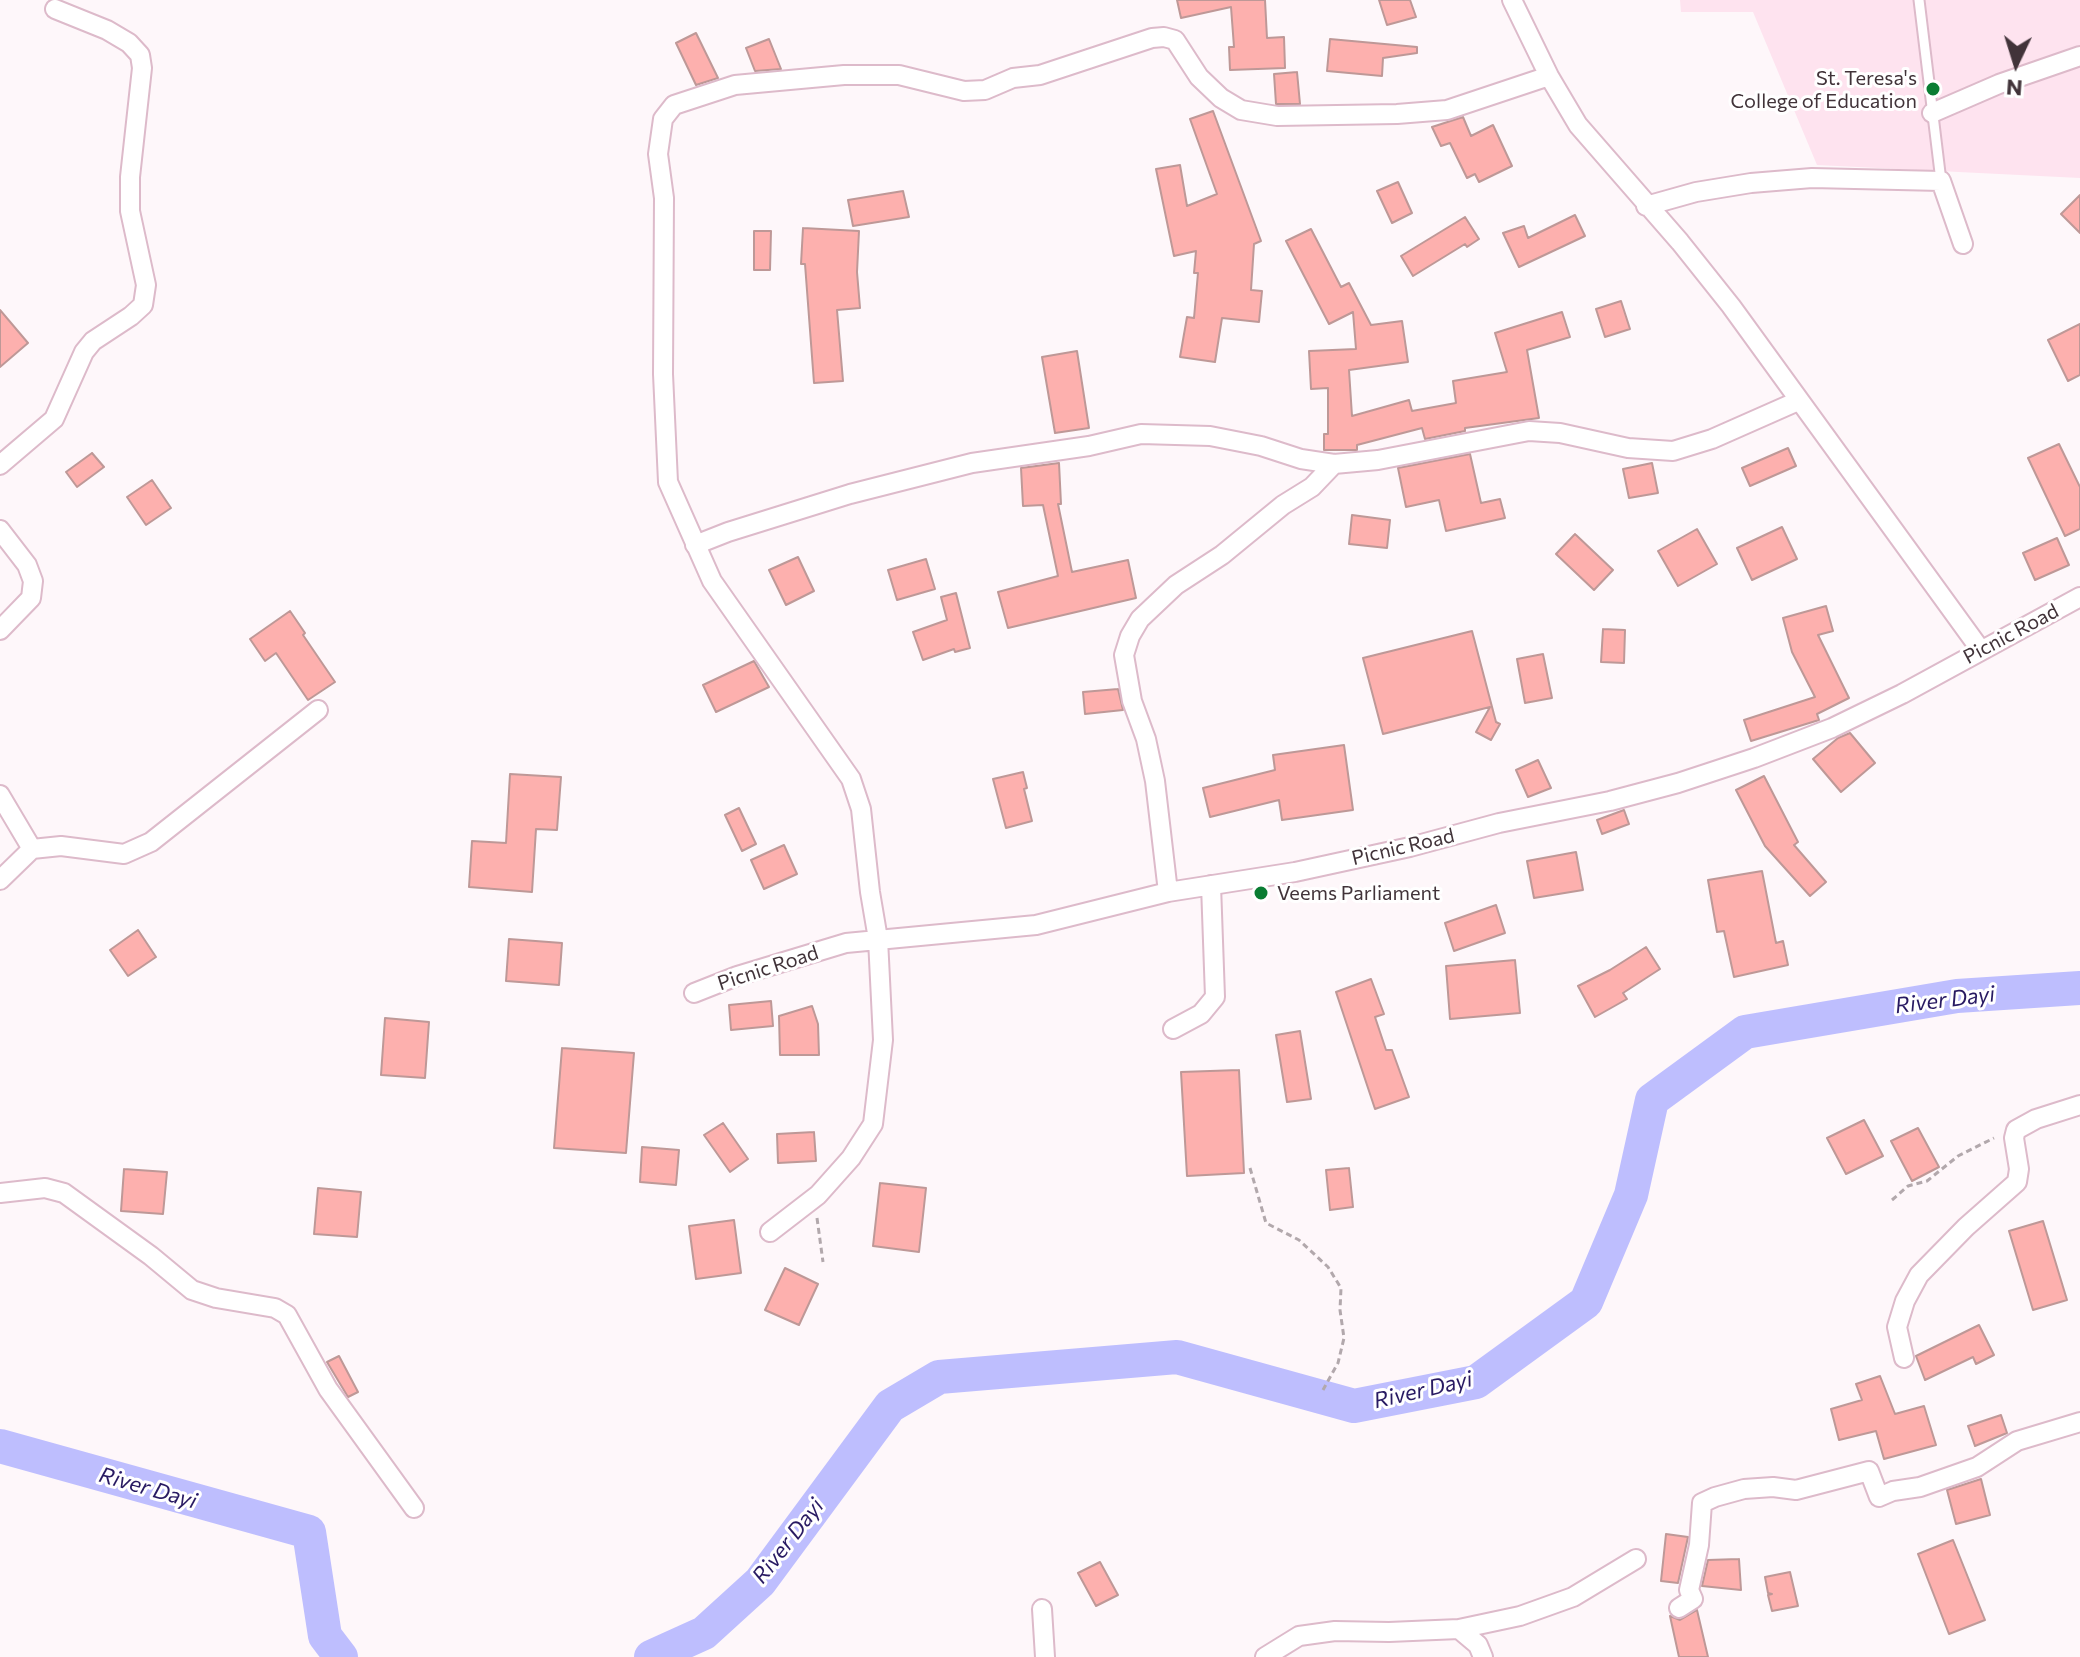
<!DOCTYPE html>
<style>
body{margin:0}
#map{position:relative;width:2080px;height:1657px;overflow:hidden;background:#fef7fa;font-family:Commissioner,sans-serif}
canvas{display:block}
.north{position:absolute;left:1976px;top:24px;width:80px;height:80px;-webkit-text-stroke:6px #fff;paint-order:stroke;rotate:184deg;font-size:22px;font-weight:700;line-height:32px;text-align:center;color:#413339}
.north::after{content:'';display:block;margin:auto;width:28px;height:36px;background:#413339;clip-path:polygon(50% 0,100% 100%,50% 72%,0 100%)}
</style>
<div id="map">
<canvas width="2080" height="1657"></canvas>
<div class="north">N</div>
</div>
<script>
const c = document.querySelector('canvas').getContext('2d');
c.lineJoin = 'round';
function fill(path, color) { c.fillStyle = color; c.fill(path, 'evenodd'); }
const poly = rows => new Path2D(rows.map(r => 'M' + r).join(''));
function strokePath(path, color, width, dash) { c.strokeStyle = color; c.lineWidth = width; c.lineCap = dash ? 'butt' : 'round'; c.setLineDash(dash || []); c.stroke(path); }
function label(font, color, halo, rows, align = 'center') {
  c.font = font + ' Commissioner,sans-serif'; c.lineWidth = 6; c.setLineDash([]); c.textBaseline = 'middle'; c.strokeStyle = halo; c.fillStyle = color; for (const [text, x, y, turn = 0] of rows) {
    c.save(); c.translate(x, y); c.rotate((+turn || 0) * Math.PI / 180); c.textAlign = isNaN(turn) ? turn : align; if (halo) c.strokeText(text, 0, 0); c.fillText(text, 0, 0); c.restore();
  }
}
fill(poly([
 [1680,0,2080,0,2080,178,1817,165,1753,12,1681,12]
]), '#fee3ef');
strokePath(poly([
 [0,1446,309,1532,325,1636,341,1657],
 [651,1657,704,1633,760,1582,890,1406,939,1377,1177,1357,1354,1406,1476,1382,1586,1302,1631,1195,1652,1100,1745,1032,1957,996,2080,988]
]), '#bebefe', 34);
const building = poly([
 [1177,0,1265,0,1267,38,1284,37,1285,68,1230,70,1229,47,1234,47,1231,7,1181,18,1177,0],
 [1379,0,1410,0,1416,17,1387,25,1379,0],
 [696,33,718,78,696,85,676,43,696,33],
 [769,39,781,69,755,71,746,48,769,39],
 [1330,39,1417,47,1417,53,1383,58,1382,76,1327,71,1330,39],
 [1297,72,1300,104,1276,104,1274,74,1297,72],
 [1213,111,1261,241,1254,244,1251,290,1262,291,1259,322,1222,318,1215,362,1180,357,1187,317,1194,318,1198,273,1194,273,1196,251,1174,256,1156,169,1180,165,1187,206,1217,194,1190,119,1213,111],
 [1463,117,1471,136,1493,125,1512,166,1479,182,1475,174,1467,178,1450,143,1441,146,1432,127,1463,117],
 [1398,182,1412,213,1392,223,1377,191,1398,182],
 [903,191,909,217,853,226,848,200,903,191],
 [2080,195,2080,233,2061,214,2080,195],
 [1575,215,1585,236,1519,267,1503,233,1524,226,1528,238,1575,215],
 [1465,217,1479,239,1467,247,1465,244,1413,276,1401,256,1465,217],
 [803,228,859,231,857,272,860,308,837,310,843,381,814,383,805,264,801,264,803,228],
 [1311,229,1341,287,1349,283,1371,325,1402,321,1408,362,1349,370,1352,416,1409,400,1412,411,1456,403,1453,381,1507,372,1495,333,1562,312,1570,337,1527,350,1539,418,1465,428,1465,431,1425,439,1422,428,1357,445,1357,450,1324,450,1324,434,1328,434,1328,388,1311,389,1309,351,1356,349,1353,312,1329,324,1286,241,1311,229],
 [754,231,771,231,770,270,754,270,754,231],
 [1621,301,1630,329,1605,337,1596,309,1621,301],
 [0,310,28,343,0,367,0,310],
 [2080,324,2080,375,2068,381,2048,340,2080,324],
 [1077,351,1089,428,1055,433,1042,357,1077,351],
 [2059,444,2080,487,2080,529,2065,536,2028,458,2059,444],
 [1788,448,1796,466,1750,486,1742,468,1788,448],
 [92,453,104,467,77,487,66,472,92,453],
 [1470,454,1481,503,1500,499,1505,518,1446,531,1439,500,1406,507,1398,468,1470,454],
 [1059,463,1061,504,1058,504,1072,572,1128,560,1136,598,1008,628,998,592,1058,576,1043,505,1023,506,1021,468,1059,463],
 [1652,463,1658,493,1629,498,1623,469,1652,463],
 [152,480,171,508,146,525,127,497,152,480],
 [1352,515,1390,520,1387,548,1349,544,1352,515],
 [1782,527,1797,559,1752,580,1737,548,1782,527],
 [1697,529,1717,564,1678,586,1658,551,1697,529],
 [1575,534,1613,570,1594,590,1556,554,1575,534],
 [2057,538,2069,565,2035,580,2023,553,2057,538],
 [798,557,814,591,786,605,769,570,798,557],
 [926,559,935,589,897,600,888,570,926,559],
 [956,593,970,648,955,652,954,649,923,660,913,632,947,620,941,597,956,593],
 [1826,606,1833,631,1818,635,1849,698,1817,714,1819,720,1751,741,1744,720,1815,697,1792,652,1783,618,1826,606],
 [290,611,305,633,303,635,335,682,308,700,276,653,265,661,250,639,290,611],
 [1603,629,1625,630,1624,663,1601,662,1603,629],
 [1472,631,1496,722,1500,724,1491,740,1476,732,1490,707,1383,734,1363,658,1472,631],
 [1543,654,1552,698,1525,703,1517,659,1543,654],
 [754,661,769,687,716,712,703,685,754,661],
 [1118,689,1123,710,1085,714,1083,692,1118,689],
 [1850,733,1875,763,1841,792,1813,759,1838,738,1850,733],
 [1344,745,1353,810,1282,820,1279,800,1210,817,1203,788,1275,770,1273,755,1344,745],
 [1538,760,1551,788,1528,797,1516,770,1538,760],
 [1023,772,1027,788,1024,789,1032,821,1006,828,993,779,1023,772],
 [510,774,561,777,557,830,536,829,532,892,469,887,472,841,506,843,510,774],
 [1764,776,1798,842,1794,845,1826,882,1810,896,1765,846,1736,790,1764,776],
 [739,808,756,844,742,851,725,815,739,808],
 [1624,810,1629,824,1602,834,1597,820,1624,810],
 [784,845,797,874,764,889,751,860,784,845],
 [1576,852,1583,890,1534,898,1527,861,1576,852],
 [1762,871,1776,943,1783,941,1788,965,1734,977,1724,931,1717,932,1708,880,1762,871],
 [1496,905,1505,933,1454,951,1445,923,1496,905],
 [138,930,156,957,128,976,110,950,138,930],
 [509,939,562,943,559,985,506,981,509,939],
 [1646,947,1660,969,1623,993,1627,999,1595,1017,1578,986,1610,970,1646,947],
 [1515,960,1520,1013,1450,1019,1446,966,1515,960],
 [1371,979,1384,1014,1375,1017,1386,1050,1392,1050,1409,1097,1375,1109,1336,992,1371,979],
 [771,1001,773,1026,731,1030,729,1005,771,1001],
 [812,1006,818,1024,819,1055,780,1055,779,1016,812,1006],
 [385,1018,429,1022,425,1078,381,1075,385,1018],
 [1300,1031,1311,1099,1287,1102,1276,1035,1300,1031],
 [562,1048,634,1053,626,1153,554,1148,562,1048],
 [1239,1070,1244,1173,1187,1176,1181,1072,1239,1070],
 [1864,1120,1883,1156,1846,1174,1827,1138,1864,1120],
 [723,1123,748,1159,730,1172,704,1135,723,1123],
 [1918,1128,1939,1167,1912,1181,1891,1141,1918,1128],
 [814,1132,816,1161,778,1163,777,1134,814,1132],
 [642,1147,679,1150,676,1185,640,1182,642,1147],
 [1349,1168,1353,1207,1330,1210,1326,1170,1349,1168],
 [124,1169,167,1172,163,1214,121,1211,124,1169],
 [880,1183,926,1188,919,1252,873,1246,880,1183],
 [318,1188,361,1192,357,1237,314,1234,318,1188],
 [734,1220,741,1273,696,1279,689,1226,734,1220],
 [2043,1221,2067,1300,2033,1310,2009,1231,2043,1221],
 [785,1268,818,1284,799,1325,765,1310,785,1268],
 [1979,1325,1994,1355,1976,1364,1973,1357,1925,1380,1916,1356,1979,1325],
 [339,1356,358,1392,348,1397,327,1362,339,1356],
 [1880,1376,1895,1414,1924,1406,1936,1445,1884,1459,1876,1431,1839,1440,1831,1409,1862,1400,1856,1384,1880,1376],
 [2001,1415,2007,1433,1975,1446,1968,1426,2001,1415],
 [1981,1479,1990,1515,1956,1524,1947,1490,1981,1479],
 [1666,1534,1688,1537,1678,1583,1661,1581,1666,1534],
 [1953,1540,1985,1620,1949,1634,1918,1554,1953,1540],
 [1739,1559,1741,1590,1702,1586,1708,1560,1739,1559],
 [1100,1562,1118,1595,1096,1606,1078,1573,1100,1562],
 [1790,1572,1798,1606,1772,1611,1768,1595,1772,1594,1768,1593,1765,1577,1790,1572],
 [1697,1610,1708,1657,1679,1657,1670,1616,1680,1620,1697,1610]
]);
fill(building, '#fdb0ae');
strokePath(building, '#be9897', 2);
const service = poly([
 [1919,0,1941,181]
]);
const minor = poly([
 [1512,0,1549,76,1578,125,1680,242,1731,306,1980,649],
 [1932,113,1999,84,2080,56],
 [1646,206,1696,192,1751,183,1812,178,1941,181,1963,244],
 [0,465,54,419,84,352,93,341,131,316,143,305,146,285,130,211,130,177,142,68,140,55,129,43,107,30,55,9],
 [0,530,27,565,33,581,31,598,0,630],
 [695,545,728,532,850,494,972,463,1089,446,1141,434,1210,436,1261,446,1301,459,1334,464,1378,460,1529,431,1560,433,1628,448,1673,451,1712,439,1798,401],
 [0,795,32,849],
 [0,880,32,849,61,846,124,854,151,842,318,710],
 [1168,892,1155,781,1146,739,1132,701,1124,655,1130,636,1140,619,1176,585,1222,555,1283,505,1312,487,1334,464],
 [694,993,737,976,846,943,1036,925,1168,892,1295,872,1410,847,1499,823,1610,801,1678,783,1754,758,1832,728,1902,694,2080,597],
 [1173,1029,1201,1014,1215,997,1211,885],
 [0,1193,45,1188,64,1193,151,1256,192,1290,216,1298,275,1308,287,1315,328,1389,414,1508],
 [770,1232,818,1195,851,1158,873,1124,883,1040,878,939,870,892,861,809,851,779,712,581,668,482,663,374,664,198,658,154,663,119,674,105,735,85,844,75,899,75,964,91,985,90,1013,78,1040,75,1152,38,1164,37,1175,40,1199,77,1221,98,1241,110,1277,116,1397,114,1447,110,1549,76],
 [1904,1358,1897,1327,1905,1301,1919,1275,1966,1227,2017,1182,2019,1169,2014,1138,2016,1130,2036,1119,2080,1105],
 [1679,1608,1693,1599,1689,1590,1699,1545,1702,1503,1715,1497,1744,1489,1773,1487,1796,1490,1869,1471,1879,1497,1893,1491,1920,1487,1977,1467,2017,1441,2080,1422],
 [1042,1609,1045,1657],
 [1459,1629,1478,1645,1483,1657],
 [1265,1657,1299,1636,1335,1631,1389,1632,1459,1629,1520,1616,1573,1597,1636,1559]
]);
strokePath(service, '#ddbaca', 13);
strokePath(minor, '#ddbaca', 22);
strokePath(poly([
 [1250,1168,1266,1223,1299,1240,1328,1267,1341,1288,1340,1310,1344,1338,1338,1363,1323,1390],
 [1892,1200,1908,1186,1927,1181,1958,1156,1994,1138],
 [817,1218,823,1262]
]), '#b2a8ac', 3, [6, 4]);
strokePath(service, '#fff', 9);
strokePath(minor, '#fff', 18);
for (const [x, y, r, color] of [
 [1933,89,8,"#0a7d33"],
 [1261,893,8,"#0a7d33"]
]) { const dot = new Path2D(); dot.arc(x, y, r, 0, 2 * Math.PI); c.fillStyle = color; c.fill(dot); strokePath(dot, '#fff', 3); }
label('20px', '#413339', '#fff', [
 ["St. Teresa's",1917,78],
 ["College of Education",1917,101],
 ["Veems Parliament",1277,893,"left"]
], 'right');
label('20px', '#413339', '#fff', [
 ["Picnic Road",2011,634,-28],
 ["Picnic Road",1403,847,-13],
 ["Picnic Road",768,968,-18]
]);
label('italic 22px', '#281a62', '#fff', [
 ["River Dayi",1945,1000,-7],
 ["River Dayi",1423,1390,-13],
 ["River Dayi",148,1488,16],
 ["River Dayi",788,1541,-52]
]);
</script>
